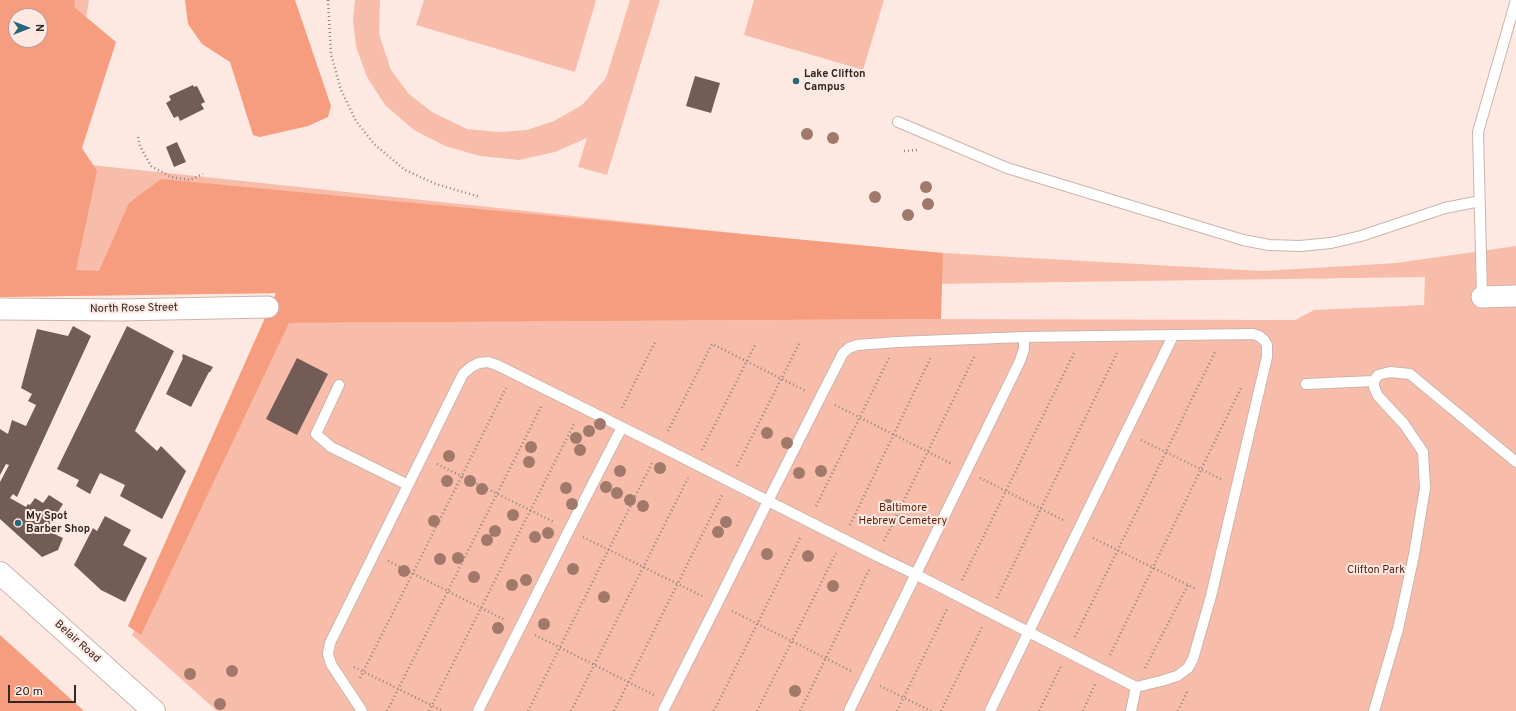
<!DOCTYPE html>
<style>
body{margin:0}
#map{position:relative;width:1516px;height:711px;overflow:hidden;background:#fee9e2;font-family:Overpass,sans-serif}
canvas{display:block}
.north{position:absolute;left:8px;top:8px;width:40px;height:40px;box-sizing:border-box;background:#fee9e2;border:1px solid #ac9c96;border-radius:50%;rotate:90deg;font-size:11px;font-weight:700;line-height:16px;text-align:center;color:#312825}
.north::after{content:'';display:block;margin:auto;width:14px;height:18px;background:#25687a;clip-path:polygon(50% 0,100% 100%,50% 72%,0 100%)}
.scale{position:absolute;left:8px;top:685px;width:68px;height:18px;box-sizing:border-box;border:2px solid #312825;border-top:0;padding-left:5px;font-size:12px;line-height:14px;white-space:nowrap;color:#312825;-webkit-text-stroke:3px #fee9e2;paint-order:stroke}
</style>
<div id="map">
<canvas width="1516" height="711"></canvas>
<div class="north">N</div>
<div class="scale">20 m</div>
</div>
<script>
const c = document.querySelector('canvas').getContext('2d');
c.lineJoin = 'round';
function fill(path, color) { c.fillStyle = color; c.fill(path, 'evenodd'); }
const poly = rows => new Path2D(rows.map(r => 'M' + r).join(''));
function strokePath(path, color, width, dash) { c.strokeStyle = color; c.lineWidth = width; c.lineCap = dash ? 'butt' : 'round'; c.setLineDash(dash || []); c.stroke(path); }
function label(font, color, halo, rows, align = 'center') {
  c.font = font + ' Overpass,sans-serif'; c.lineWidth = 4; c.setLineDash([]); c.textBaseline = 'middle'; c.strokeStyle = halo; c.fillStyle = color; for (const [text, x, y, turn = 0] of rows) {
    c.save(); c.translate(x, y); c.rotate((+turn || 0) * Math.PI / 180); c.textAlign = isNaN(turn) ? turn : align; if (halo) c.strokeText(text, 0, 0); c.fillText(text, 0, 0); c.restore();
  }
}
fill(poly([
 [0,0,89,0,63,162,876,248,943,253,1263,271,1396,263,1516,246,1516,711,217,711,132,635,282,323,941,319,1295,320,1314,310,1424,305,1425,277,0,297],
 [16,16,40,16,40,40,16,40],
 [355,0,380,0,379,34,391,70,409,94,432,112,467,129,499,132,527,130,554,121,582,105,606,78,630,0,660,0,607,175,578,167,587,138,555,152,519,160,480,156,445,146,414,130,385,105,367,77,356,47,353,19],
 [424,0,596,0,575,72,416,25],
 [754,0,884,0,863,70,744,35]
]), '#f8bdaa');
fill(poly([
 [0,0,75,0,74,7,116,42,82,148,97,171,76,270,99,271,129,203,161,179,943,253,941,319,289,323,141,635,128,626,276,293,0,297],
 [16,16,40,16,40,40,16,40],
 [185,0,295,0,331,106,328,117,308,126,260,137,253,135,230,62,202,44,188,24],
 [0,635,84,711,0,711]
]), '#f79d7f');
fill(poly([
 [695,76,720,83,711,113,686,106],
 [193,85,194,87,197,86,205,102,201,104,204,109,180,121,178,116,174,118,166,103,171,100,169,96],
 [177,142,186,162,174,167,166,147],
 [73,326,91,336,17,497,13,494,10,498,26,507,28,504,30,505,35,498,43,503,49,495,63,504,46,530,63,538,58,550,42,557,0,519,0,482,9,465,6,464,0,475,0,429,8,434,12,420,26,426,36,405,28,401,32,394,21,388,37,329,68,336],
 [127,326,174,351,135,431,157,451,161,446,186,471,162,519,120,496,125,485,100,473,90,494,76,486,79,480,57,469],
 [183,354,213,367,210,372,209,372,191,407,166,394,183,358,182,357],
 [297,358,328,374,297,435,266,419],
 [105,516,131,530,123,545,147,558,125,602,101,590,74,565,93,528,97,531]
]), '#725c55');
const lane = poly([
 [898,122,1007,168,1243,240,1269,245,1300,246,1331,243,1361,236,1445,208,1480,201],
 [1482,297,1478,132,1516,0],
 [1306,384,1374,381],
 [339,385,316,434,331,447,408,485],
 [362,711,331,664,328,654,330,643,463,374,471,367,479,363,488,362,497,365,660,446,768,501,877,556,915,574,1136,687,1161,681,1177,676,1188,668,1193,659,1211,596,1267,357,1267,345,1264,340,1259,336,1253,334,1024,337,897,342,857,345,849,348,843,353,820,398,768,501,717,604,663,711],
 [478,711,569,530,622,427],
 [849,711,1020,361,1024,349,1024,337],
 [990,711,1173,336],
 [1131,711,1136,687],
 [1374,711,1398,629,1414,555,1425,488,1423,452,1404,424,1378,396,1374,387,1374,381,1378,375,1390,372,1410,374,1516,462]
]);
const street = poly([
 [1482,297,1516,296],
 [0,309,120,310,268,307]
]);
const primary = poly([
 [0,573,154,711]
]);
strokePath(lane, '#ccb4ac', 12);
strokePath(street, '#ccb4ac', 23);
strokePath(primary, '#ccb4ac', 24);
strokePath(poly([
 [328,0,331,54,341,90,356,121,374,144,405,170,436,184,480,197],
 [138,137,140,146,151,166,171,177,190,180,203,174],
 [904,151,918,150],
 [835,405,952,464],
 [622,408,655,342],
 [668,431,712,344,806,391],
 [1141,440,1221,479],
 [702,450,755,345],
 [437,464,554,522],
 [737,466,800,342],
 [980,478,1065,521],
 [816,506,889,358],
 [850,525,931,357],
 [583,537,702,596],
 [1093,538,1196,589],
 [884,541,975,355],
 [388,561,505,620],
 [962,580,1074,353],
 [997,598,1117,353],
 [732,611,851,671],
 [535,635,654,695],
 [1075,637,1216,350],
 [1110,655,1242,386],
 [354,667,443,711],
 [1145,668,1188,585],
 [360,678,506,388],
 [880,686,931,711],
 [387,711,542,405],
 [429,711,575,422],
 [528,711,653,461],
 [571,711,688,478],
 [614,711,722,495],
 [714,711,801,536],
 [757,711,836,553],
 [800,711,869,570],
 [897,711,947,609],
 [941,711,982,627],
 [1039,711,1061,666],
 [1083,711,1095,684],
 [1178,711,1188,690]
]), '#92847f', 2.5, [1, 3]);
strokePath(lane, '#fff', 10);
strokePath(street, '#fff', 21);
strokePath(primary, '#fff', 22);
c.fillStyle = '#a1796b';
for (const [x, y] of [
 [807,134],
 [833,138],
 [926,187],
 [875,197],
 [928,204],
 [908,215],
 [600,424],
 [589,431],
 [767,433],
 [576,438],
 [787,443],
 [531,447],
 [580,450],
 [449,456],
 [529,462],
 [660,468],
 [620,471],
 [821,471],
 [799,473],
 [447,481],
 [470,481],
 [606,487],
 [566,488],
 [482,489],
 [617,493],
 [630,500],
 [572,504],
 [888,505],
 [643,506],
 [513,515],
 [434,521],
 [726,522],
 [495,531],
 [718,532],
 [548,533],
 [535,537],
 [487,540],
 [767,554],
 [808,556],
 [458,558],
 [440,559],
 [573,569],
 [404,571],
 [474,577],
 [526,580],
 [512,585],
 [833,586],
 [604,597],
 [544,624],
 [498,628],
 [232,671],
 [190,674],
 [795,691],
 [220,704]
]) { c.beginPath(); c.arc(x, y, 6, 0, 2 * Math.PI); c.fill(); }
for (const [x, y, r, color] of [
 [796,81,4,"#25687a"],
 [18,523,4,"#25687a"]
]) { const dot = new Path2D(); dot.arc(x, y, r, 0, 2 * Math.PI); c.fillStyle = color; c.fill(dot); strokePath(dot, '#fee9e2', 1.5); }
label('bold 11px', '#312825', '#fee9e2', [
 ["Lake Clifton",804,75],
 ["Campus",804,88],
 ["My Spot",26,517],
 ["Barber Shop",26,530]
], 'left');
label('11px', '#312825', '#fee9e2', [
 ["North Rose Street",134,309,-1],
 ["Belair Road",77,642,42]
]);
label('11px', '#551e0a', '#fee9e2', [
 ["Baltimore",903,509],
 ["Hebrew Cemetery",903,522],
 ["Clifton Park",1376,571]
]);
</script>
